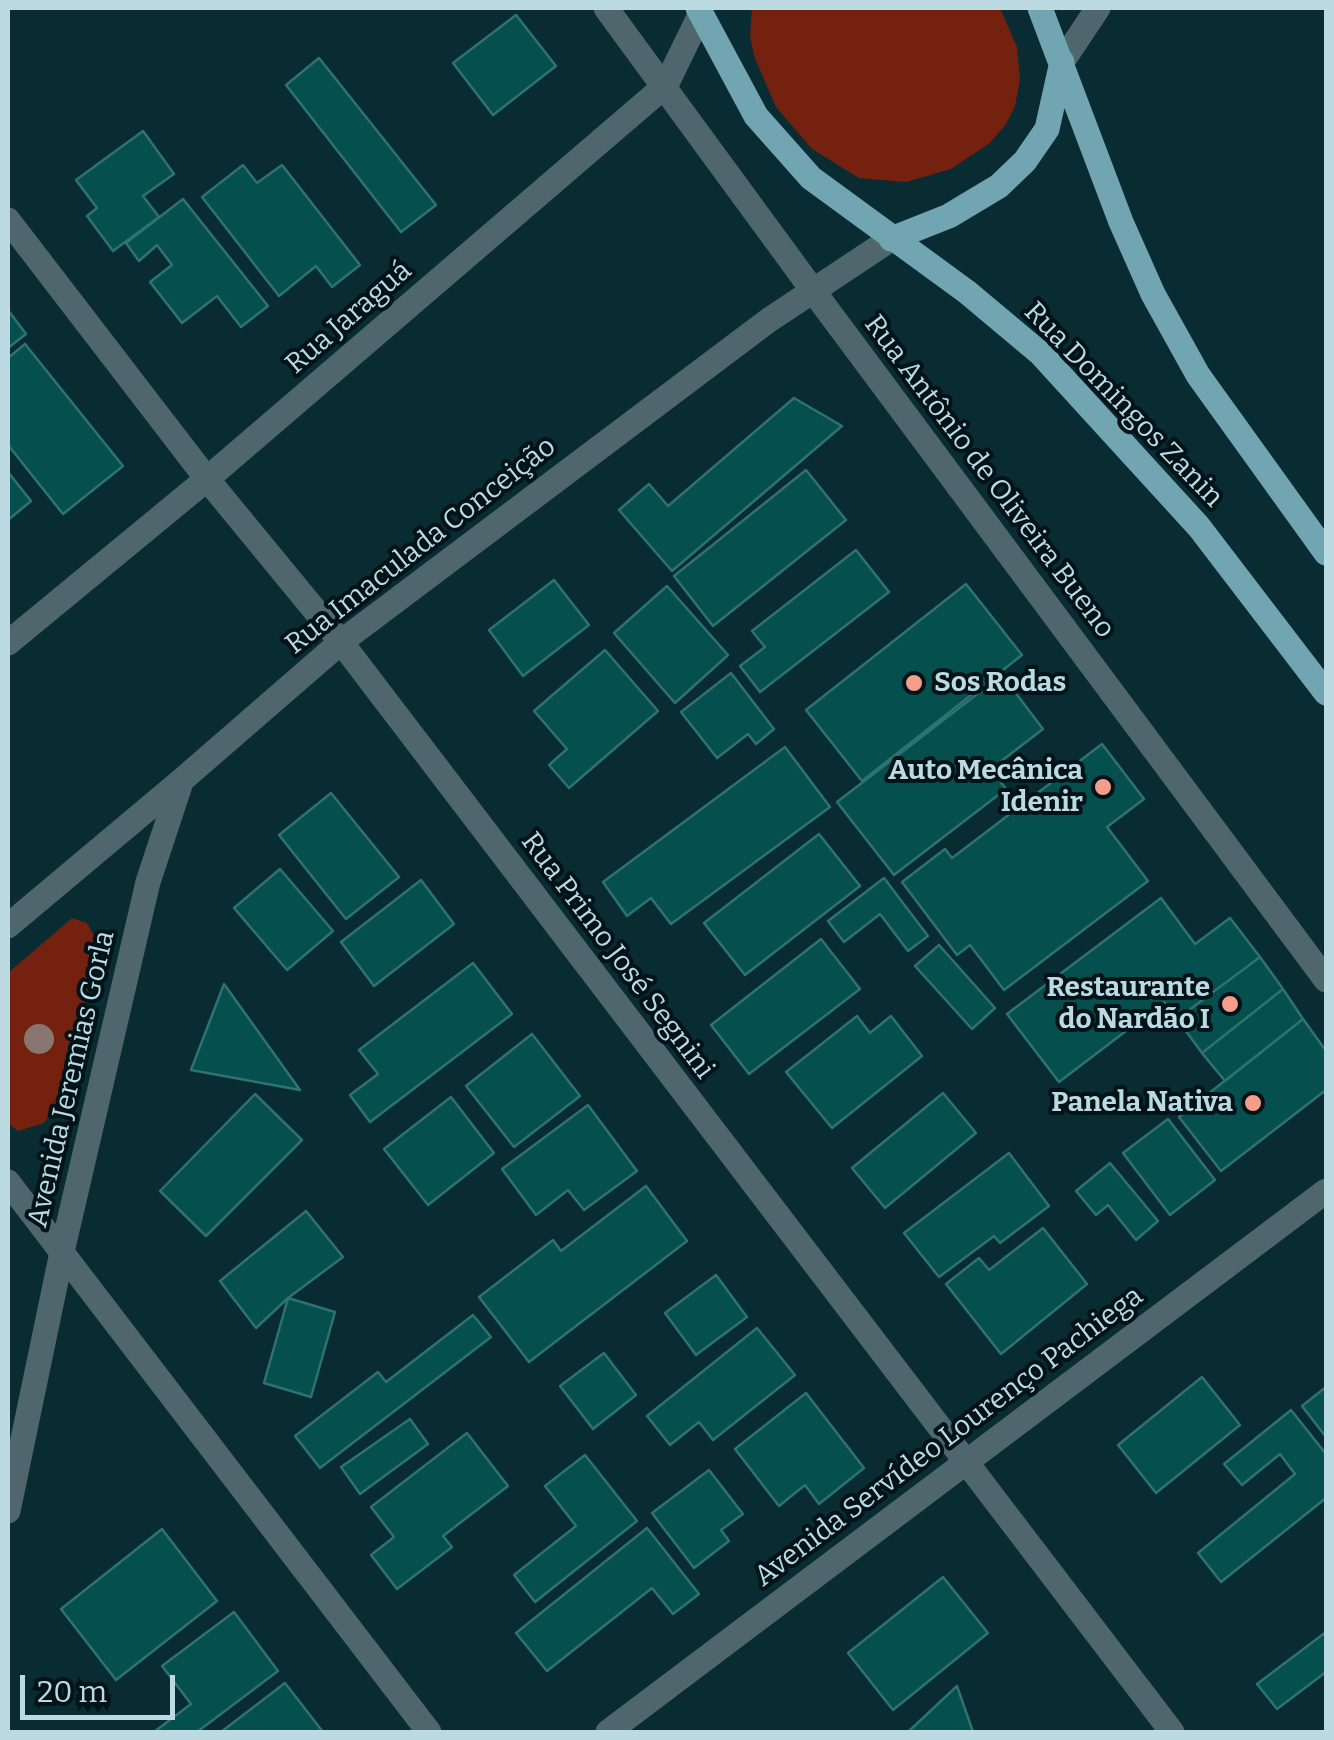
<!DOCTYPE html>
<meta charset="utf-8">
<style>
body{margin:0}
#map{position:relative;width:1334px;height:1740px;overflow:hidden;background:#092c33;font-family:Bitter,serif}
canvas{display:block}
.frame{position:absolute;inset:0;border:10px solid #bcdae1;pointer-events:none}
.scale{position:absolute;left:20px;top:1675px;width:155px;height:45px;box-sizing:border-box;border:5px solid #bcdae1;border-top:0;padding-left:12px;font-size:30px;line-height:35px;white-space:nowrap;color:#bcdae1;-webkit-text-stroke:8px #001319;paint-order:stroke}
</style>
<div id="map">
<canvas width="1334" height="1740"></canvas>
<div class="frame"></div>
<div class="scale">20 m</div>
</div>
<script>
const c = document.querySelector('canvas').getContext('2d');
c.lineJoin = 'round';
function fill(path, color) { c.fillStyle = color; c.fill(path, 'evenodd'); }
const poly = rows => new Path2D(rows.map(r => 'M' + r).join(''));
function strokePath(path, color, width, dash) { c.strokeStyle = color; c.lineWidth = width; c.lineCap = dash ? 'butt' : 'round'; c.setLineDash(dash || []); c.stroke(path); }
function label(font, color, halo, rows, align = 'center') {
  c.font = font + ' Bitter,serif'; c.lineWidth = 8; c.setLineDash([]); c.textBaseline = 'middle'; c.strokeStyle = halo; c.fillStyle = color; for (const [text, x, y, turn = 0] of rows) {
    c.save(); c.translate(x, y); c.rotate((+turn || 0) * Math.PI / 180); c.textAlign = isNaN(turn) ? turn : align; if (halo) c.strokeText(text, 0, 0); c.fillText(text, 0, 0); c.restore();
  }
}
fill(poly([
 [752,8,1000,8,1017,47,1020,79,1015,106,1006,124,990,143,951,169,906,182,859,178,812,149,776,107,754,56,750,36],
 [72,918,87,923,100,946,58,1101,44,1123,18,1131,8,1123,8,973]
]), '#74210f');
const building = poly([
 [516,15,556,66,493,115,453,63,516,15],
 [319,58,436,205,401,232,286,85,319,58],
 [143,131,174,174,143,196,159,217,113,251,87,216,97,208,76,180,143,131],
 [243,165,257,183,282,165,360,265,332,287,316,266,279,296,202,197,243,165],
 [183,199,268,306,241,327,217,296,182,323,150,282,172,265,157,245,139,261,126,243,183,199],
 [8,310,26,334,8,348,8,310],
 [25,344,123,466,63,514,8,445,8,358,25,344],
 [794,398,842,426,672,571,619,510,649,484,668,506,794,398],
 [806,470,846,520,713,626,674,576,806,470],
 [8,472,31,501,8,520,8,472],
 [856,550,889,592,760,692,740,666,765,647,752,631,856,550],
 [554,580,589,625,523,676,489,630,554,580],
 [966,584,1022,655,862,781,806,710,966,584],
 [667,586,728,655,675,703,614,633,667,586],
 [605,650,658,711,569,788,549,765,567,749,534,711,605,650],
 [731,673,774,729,756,744,748,734,717,758,681,712,731,673],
 [1002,675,1043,729,991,769,1006,789,894,875,837,802,1002,675],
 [1102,744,1144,799,1107,827,1148,881,1004,990,970,945,957,955,902,882,945,849,952,858,1102,744],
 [785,747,830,807,671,924,651,898,627,916,603,882,785,747],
 [331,793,399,877,346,919,279,835,331,793],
 [819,834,860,886,745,975,704,923,819,834],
 [280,869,333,931,287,970,234,908,280,869],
 [884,878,928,936,908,951,880,914,844,942,828,921,884,878],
 [421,880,454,924,374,986,341,942,421,880],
 [1161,898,1195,944,1230,918,1260,957,1177,1019,1164,1002,1059,1082,1007,1014,1161,898],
 [821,939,860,989,749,1074,711,1025,821,939],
 [939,945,995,1008,972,1029,915,966,939,945],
 [1260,957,1283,989,1202,1053,1177,1019,1260,957],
 [473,963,512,1014,370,1122,350,1095,378,1074,359,1050,473,963],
 [224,984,300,1090,191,1070,224,984],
 [1283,989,1303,1019,1225,1081,1202,1053,1283,989],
 [857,1016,870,1033,891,1016,922,1056,832,1128,786,1072,857,1016],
 [1303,1019,1326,1051,1326,1090,1221,1171,1179,1117,1303,1019],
 [532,1034,580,1096,514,1147,466,1086,532,1034],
 [943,1093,976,1133,885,1208,852,1168,943,1093],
 [255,1094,302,1140,206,1236,160,1191,255,1094],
 [451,1097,494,1153,428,1205,384,1149,451,1097],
 [588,1105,637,1171,584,1210,568,1190,536,1215,502,1169,588,1105],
 [1168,1119,1215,1180,1170,1215,1123,1153,1168,1119],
 [1009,1153,1049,1206,1000,1243,994,1236,939,1277,904,1233,1009,1153],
 [1110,1163,1158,1221,1136,1240,1108,1205,1096,1215,1076,1191,1110,1163],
 [646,1186,687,1241,529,1362,479,1297,553,1240,561,1251,646,1186],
 [306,1211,343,1257,288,1298,256,1328,220,1281,306,1211],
 [1043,1228,1087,1284,1001,1354,946,1284,979,1258,989,1270,1043,1228],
 [716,1275,747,1317,696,1355,665,1313,716,1275],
 [288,1298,335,1312,311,1397,264,1383,288,1298],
 [473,1315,491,1337,320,1468,295,1436,378,1372,386,1382,473,1315],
 [757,1328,795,1375,713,1440,699,1422,670,1445,647,1416,757,1328],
 [604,1353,636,1395,593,1429,560,1386,604,1353],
 [1202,1377,1240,1425,1156,1493,1118,1445,1202,1377],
 [1326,1387,1326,1437,1302,1406,1326,1387],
 [806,1393,864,1468,819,1504,805,1485,779,1506,735,1449,806,1393],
 [1291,1410,1326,1454,1326,1498,1221,1582,1198,1553,1295,1474,1280,1454,1242,1485,1224,1464,1291,1410],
 [410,1419,428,1444,360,1494,341,1467,410,1419],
 [467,1433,508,1486,443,1536,452,1547,397,1589,371,1555,394,1537,371,1507,467,1433],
 [585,1455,637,1521,535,1602,514,1575,576,1526,545,1486,585,1455],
 [709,1470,743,1514,721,1530,729,1541,694,1568,652,1513,709,1470],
 [647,1528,699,1594,673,1614,652,1588,547,1671,516,1633,647,1528],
 [162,1529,217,1601,116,1680,61,1609,162,1529],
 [943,1577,988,1633,893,1710,848,1653,943,1577],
 [234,1612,278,1671,197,1732,154,1732,191,1704,162,1666,234,1612],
 [1326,1632,1326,1672,1277,1709,1257,1684,1326,1632],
 [285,1683,323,1732,221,1732,285,1683],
 [957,1686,973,1732,908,1732,957,1686]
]);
fill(building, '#064f4f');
strokePath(building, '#2e7271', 2.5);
strokePath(poly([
 [606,8,814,292,1326,980],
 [1062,62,1098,8],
 [8,220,207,479,341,642,1172,1732],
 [8,643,207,479,666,85,700,15],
 [8,926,182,780,341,642,769,320,891,239],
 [8,1182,429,1732],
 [8,1511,62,1252,148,882,181,782],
 [608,1732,1326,1191]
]), '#4e666c', 25);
strokePath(poly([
 [698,8,756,116,811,178,967,292,1041,354,1199,527,1326,693],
 [1040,8,1121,222,1153,294,1198,375,1326,553],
 [891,239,949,216,999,186,1025,161,1047,129,1062,62]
]), '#71a5b1', 25);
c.fillStyle = '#897671';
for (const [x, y] of [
 [39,1039]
]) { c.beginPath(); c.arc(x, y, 15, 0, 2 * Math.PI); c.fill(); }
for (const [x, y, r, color] of [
 [914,683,10,"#f49e8a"],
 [1103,787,10,"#f49e8a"],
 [1230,1004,10,"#f49e8a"],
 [1253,1103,10,"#f49e8a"]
]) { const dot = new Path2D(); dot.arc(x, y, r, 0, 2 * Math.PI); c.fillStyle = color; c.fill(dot); strokePath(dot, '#001319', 4); }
label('28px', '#bcdae1', '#001319', [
 ["Rua Jaraguá",349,318,-41],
 ["Rua Domingos Zanin",1123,405,46],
 ["Rua Antônio de Oliveira Bueno",989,477,53],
 ["Rua Imaculada Conceição",421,546,-38],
 ["Rua Primo José Segnini",617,956,53],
 ["Avenida Jeremias Gorla",72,1079,-77],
 ["Avenida Servídeo Lourenço Pachiega",949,1437,-37]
]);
label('bold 28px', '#bcdae1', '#001319', [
 ["Sos Rodas",934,683,"left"],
 ["Auto Mecânica",1083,771],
 ["Idenir",1083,803],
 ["Restaurante",1210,988],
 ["do Nardão I",1210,1020],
 ["Panela Nativa",1233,1103]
], 'right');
</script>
